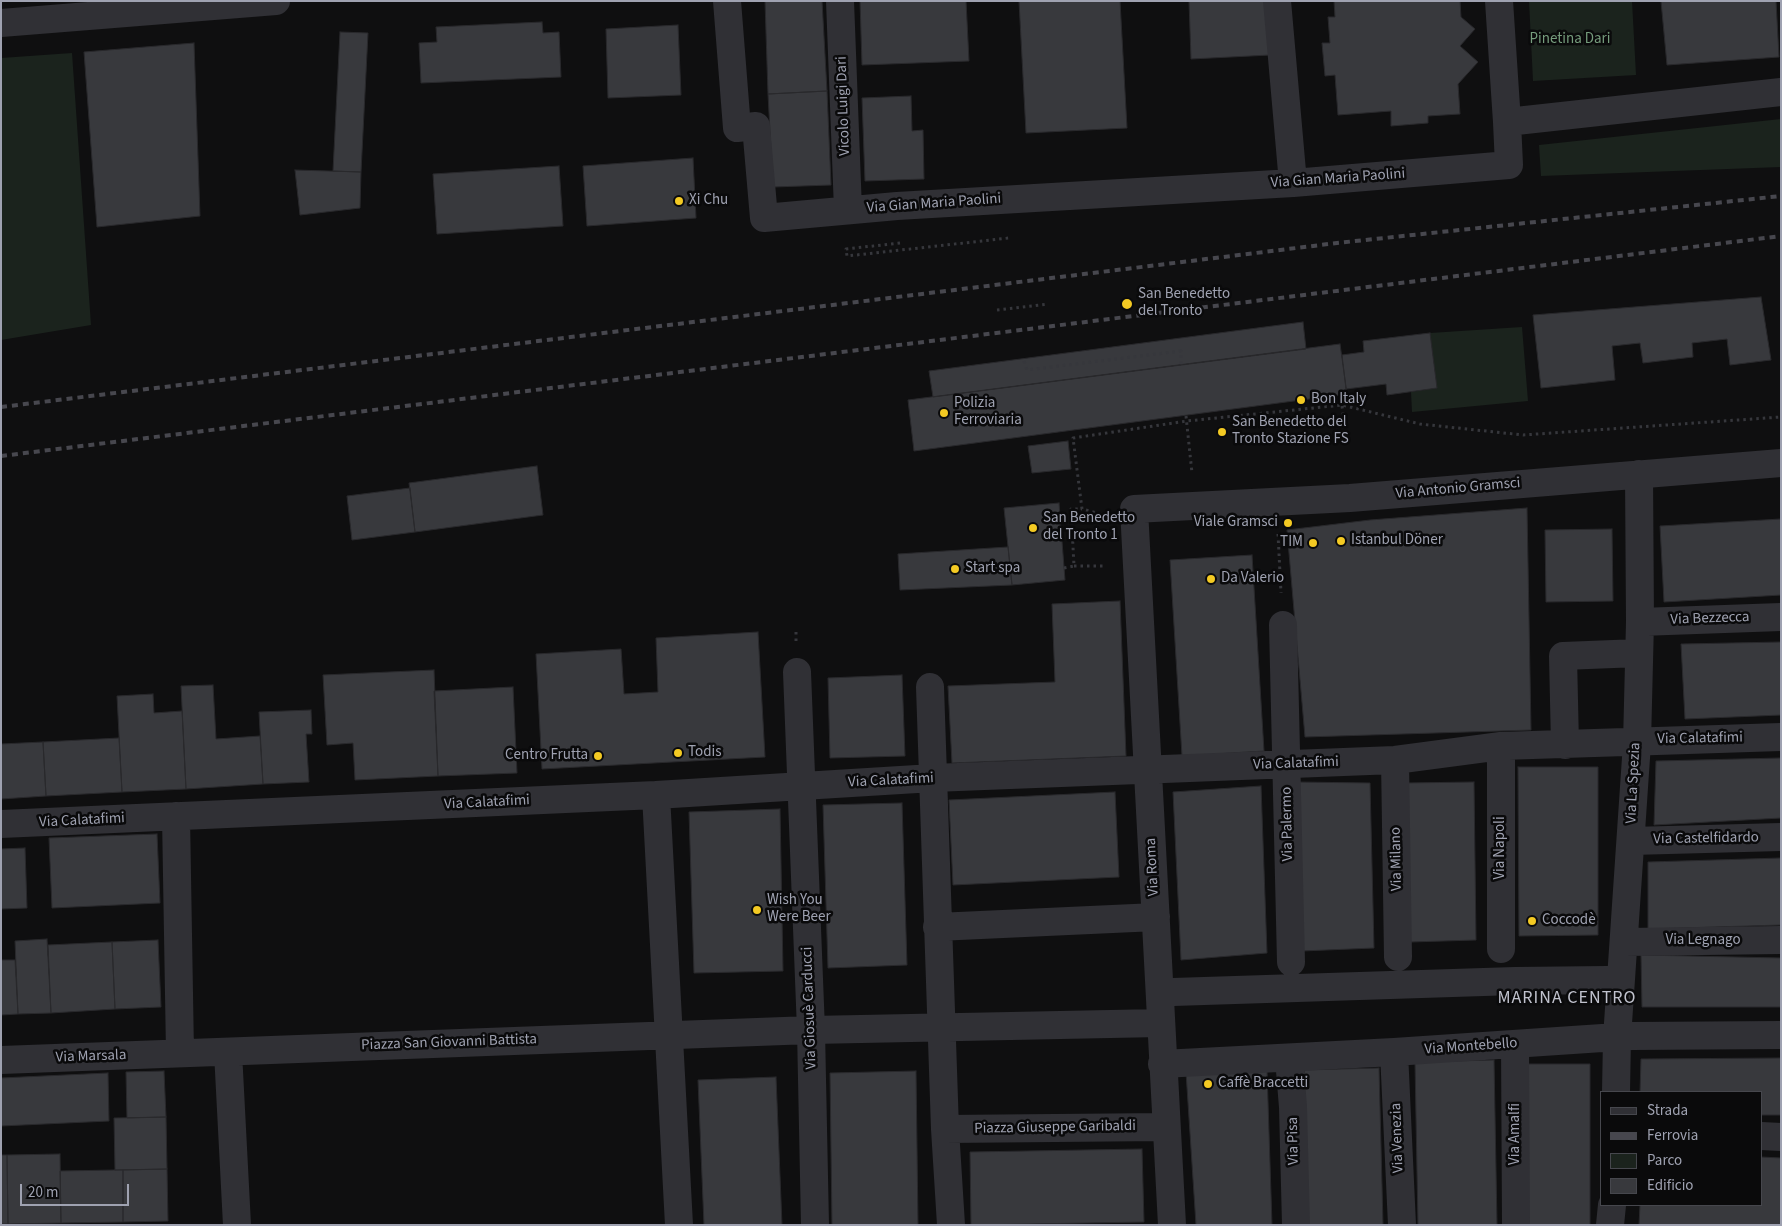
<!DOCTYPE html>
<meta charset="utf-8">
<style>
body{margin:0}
#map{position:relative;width:1782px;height:1226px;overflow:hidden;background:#0f0f10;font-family:"Source Sans 3",sans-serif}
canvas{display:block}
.frame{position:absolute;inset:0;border:2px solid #9fa2b1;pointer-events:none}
.legend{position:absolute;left:1600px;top:1091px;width:162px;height:115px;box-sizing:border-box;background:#0a0a0b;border:1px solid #46474d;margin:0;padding:6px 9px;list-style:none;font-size:15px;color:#9fa2b1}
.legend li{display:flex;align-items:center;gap:10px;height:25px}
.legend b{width:25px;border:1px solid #46474d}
.scale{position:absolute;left:20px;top:1184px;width:109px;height:22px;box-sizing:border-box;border:2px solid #9fa2b1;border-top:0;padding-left:6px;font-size:15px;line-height:18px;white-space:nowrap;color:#9fa2b1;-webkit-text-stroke:4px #0a0a0b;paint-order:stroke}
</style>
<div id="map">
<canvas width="1782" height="1226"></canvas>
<div class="frame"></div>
<ul class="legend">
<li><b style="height:6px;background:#303035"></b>Strada</li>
<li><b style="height:6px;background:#47474e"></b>Ferrovia</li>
<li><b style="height:14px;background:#1b231d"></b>Parco</li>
<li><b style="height:14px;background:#38393d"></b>Edificio</li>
</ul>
<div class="scale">20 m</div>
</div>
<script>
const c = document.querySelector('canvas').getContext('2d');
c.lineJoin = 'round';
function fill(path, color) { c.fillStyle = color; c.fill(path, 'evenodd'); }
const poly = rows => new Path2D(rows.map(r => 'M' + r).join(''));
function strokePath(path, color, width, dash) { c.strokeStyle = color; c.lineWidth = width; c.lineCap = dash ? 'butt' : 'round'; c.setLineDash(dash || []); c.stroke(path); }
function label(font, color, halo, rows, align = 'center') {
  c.font = font + ' "Source Sans 3",sans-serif'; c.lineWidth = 5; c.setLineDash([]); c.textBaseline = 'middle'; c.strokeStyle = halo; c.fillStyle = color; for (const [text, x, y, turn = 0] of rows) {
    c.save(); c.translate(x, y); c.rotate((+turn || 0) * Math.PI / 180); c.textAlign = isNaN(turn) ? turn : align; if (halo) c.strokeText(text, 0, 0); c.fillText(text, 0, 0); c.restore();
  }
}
fill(poly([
 [1529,1,1632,1,1636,75,1533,81],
 [72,53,91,325,1,340,1,58],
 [1781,119,1781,167,1541,176,1539,145],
 [1522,327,1528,401,1412,412,1411,392,1437,388,1430,333]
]), '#1b231d');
const building = poly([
 [765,1,822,1,827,91,768,94,765,1],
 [860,1,966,1,969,61,862,65,860,1],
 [1019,1,1120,1,1127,128,1026,133,1019,1],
 [1189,1,1268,1,1270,55,1191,59,1189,1],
 [1334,1,1460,1,1461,17,1475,29,1460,46,1478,62,1458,84,1460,114,1428,116,1428,123,1391,126,1391,111,1338,115,1335,75,1325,76,1322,43,1330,43,1328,17,1335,17,1334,1],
 [1661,1,1776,1,1779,57,1667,65,1661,1],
 [542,22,543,33,559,32,561,77,421,83,419,43,437,42,436,27,542,22],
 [678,25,681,95,608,98,606,29,678,25],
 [340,32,368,33,361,172,333,171,340,32],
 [194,43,200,216,97,227,84,52,194,43],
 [827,91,831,185,773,187,768,94,827,91],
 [911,96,912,131,923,130,924,179,865,181,862,98,911,96],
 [693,158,696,218,587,226,583,166,693,158],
 [559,166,563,226,437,234,433,174,559,166],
 [295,170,361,172,360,208,300,215,295,170],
 [1761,297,1771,360,1730,365,1727,339,1692,343,1693,357,1643,363,1640,343,1612,346,1615,380,1541,388,1533,315,1761,297],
 [1303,322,1306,349,933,397,929,371,1303,322],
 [1430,333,1437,388,1387,395,1386,384,1346,389,1342,355,1364,352,1363,341,1430,333],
 [1340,344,1347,394,914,451,908,400,1340,344],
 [1068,441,1071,469,1032,473,1028,446,1068,441],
 [537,466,543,515,415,532,409,483,537,466],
 [410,488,415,532,352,540,347,496,410,488],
 [1059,503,1065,580,1012,585,1004,508,1059,503],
 [1527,508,1531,730,1305,737,1287,530,1370,520,1527,508],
 [1781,519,1781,595,1664,602,1660,526,1781,519],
 [1612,529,1613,601,1546,602,1545,530,1612,529],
 [1008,547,1012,585,900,590,898,554,1008,547],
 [1252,555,1264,751,1182,756,1170,560,1252,555],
 [1120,601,1126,756,952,763,948,686,1055,682,1052,604,1120,601],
 [758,632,765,757,542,769,536,654,621,649,624,694,658,692,656,638,758,632],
 [1781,642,1781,715,1685,719,1681,644,1781,642],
 [434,670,438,776,355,780,353,743,327,745,323,675,434,670],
 [902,675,905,756,830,758,828,678,902,675],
 [213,685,216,739,260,736,263,784,186,789,181,686,213,685],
 [513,687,517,773,438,776,434,691,513,687],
 [153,694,154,713,182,711,186,789,122,792,117,696,153,694],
 [311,710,312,734,306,734,309,782,263,784,259,712,311,710],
 [119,738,122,792,46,796,43,742,119,738],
 [43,742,46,796,1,799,1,744,43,742],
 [1781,758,1781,818,1654,825,1656,761,1781,758],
 [1518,767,1598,767,1598,935,1519,936,1518,767],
 [1296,782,1370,783,1374,948,1302,951,1296,782],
 [1474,782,1476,940,1410,942,1406,783,1474,782],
 [1261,786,1267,953,1181,960,1173,792,1261,786],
 [1115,792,1119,877,953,885,949,800,1115,792],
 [902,803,907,965,828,968,823,805,902,803],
 [780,809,783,971,694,973,689,812,780,809],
 [157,834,160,903,52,908,49,838,157,834],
 [25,848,27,908,1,909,1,849,25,848],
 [1781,858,1781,925,1648,929,1648,862,1781,858],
 [47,939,51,1013,18,1014,15,941,47,939],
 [158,940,161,1007,115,1009,112,942,158,940],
 [112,942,115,1009,51,1013,48,945,112,942],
 [1641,955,1781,958,1781,1007,1642,1007,1641,955],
 [1,960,15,960,18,1014,1,1015,1,960],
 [1781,1058,1781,1115,1761,1115,1761,1092,1640,1092,1641,1059,1781,1058],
 [1494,1060,1497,1225,1418,1225,1415,1062,1494,1060],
 [1527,1064,1590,1064,1590,1225,1527,1225,1527,1064],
 [1379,1068,1383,1225,1308,1225,1304,1070,1379,1068],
 [164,1071,166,1117,127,1118,126,1072,164,1071],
 [916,1071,918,1225,832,1225,830,1073,916,1071],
 [1267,1071,1272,1225,1196,1225,1186,1072,1267,1071],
 [108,1073,109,1121,1,1126,1,1078,108,1073],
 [776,1077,782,1225,704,1225,698,1080,776,1077],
 [166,1117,167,1169,115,1170,114,1118,166,1117],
 [1142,1149,1144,1222,971,1225,970,1152,1142,1149],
 [60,1154,61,1223,8,1224,7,1155,60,1154],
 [1,1155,7,1155,8,1224,1,1224,1,1155],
 [1761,1157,1781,1158,1781,1225,1639,1225,1640,1205,1761,1205,1761,1157],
 [167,1169,168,1221,123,1222,123,1170,167,1169],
 [115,1170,123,1170,123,1222,61,1223,60,1171,115,1170]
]);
fill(building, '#38393d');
strokePath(building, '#29292c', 1);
strokePath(poly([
 [900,243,846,249,847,256,1009,238],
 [997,310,1048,304],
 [1024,361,1027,370,1181,351,1181,365],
 [1342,406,1347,442],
 [1186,416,1192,473],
 [1101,514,1082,509,1073,438,1187,421,1342,405,1420,424,1523,435,1781,417],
 [1278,534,1281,593],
 [1074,566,1106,566],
 [1064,568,1074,566,1071,509,1082,509],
 [796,632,796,642]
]), '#36373c', 3, [2.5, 4]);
strokePath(poly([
 [727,1,737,128,756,126,764,218,897,206,1293,183,1509,165,1507,122,1781,92],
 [840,1,848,210],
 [1277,1,1293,183],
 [1499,1,1507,122],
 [1,23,276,1],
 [1640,622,1781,617],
 [1283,625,1291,962],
 [797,672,811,1030,815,1225],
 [930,687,945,1129,951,1225],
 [1565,745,1563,656,1639,653],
 [1395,760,1398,957],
 [656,795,679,1225],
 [176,816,180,1053],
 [1,824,656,795,933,778,1395,760,1501,746,1781,737],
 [1631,841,1781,837],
 [937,927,1156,917],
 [1625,942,1781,940],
 [1501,949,1501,746],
 [1173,992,1515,981,1607,980],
 [1515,1044,1516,1225],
 [228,1052,237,1225],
 [1394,1052,1402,1225],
 [1289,1058,1293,1107,1296,1225],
 [1,1060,811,1030,1160,1023],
 [1162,1064,1394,1052,1632,1036,1781,1035],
 [1616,1092,1617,1038,1637,743,1640,622,1639,474],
 [945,1129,1165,1127],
 [1761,1136,1781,1137],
 [1172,1225,1134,509,1350,498,1781,463],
 [1610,1225,1612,1205]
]), '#303035', 28);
strokePath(poly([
 [1,407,1337,243,1781,196],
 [1,456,1781,236]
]), '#47474e', 4, [6, 5]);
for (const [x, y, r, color] of [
 [679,201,5,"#f4ca23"],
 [1127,304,6,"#f4ca23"],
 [1301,400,5,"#f4ca23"],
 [944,413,5,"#f4ca23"],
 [1222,432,5,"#f4ca23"],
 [1288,523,5,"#f4ca23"],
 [1033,528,5,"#f4ca23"],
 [1341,541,5,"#f4ca23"],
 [1313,543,5,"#f4ca23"],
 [955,569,5,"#f4ca23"],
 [1211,579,5,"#f4ca23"],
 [678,753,5,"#f4ca23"],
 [598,756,5,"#f4ca23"],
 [757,910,5,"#f4ca23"],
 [1532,921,5,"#f4ca23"],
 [1208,1084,5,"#f4ca23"]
]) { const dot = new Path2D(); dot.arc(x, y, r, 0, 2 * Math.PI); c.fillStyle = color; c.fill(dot); strokePath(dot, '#0a0a0b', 2); }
label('15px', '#769d7d', '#0a0a0b', [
 ["Pinetina Dari",1570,40]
]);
label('15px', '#9fa2b1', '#0a0a0b', [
 ["Vicolo Luigi Dari",844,106,-92],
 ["Via Gian Maria Paolini",1338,179,-4],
 ["Via Gian Maria Paolini",934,204,-4],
 ["Via Antonio Gramsci",1458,489,-5],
 ["Via Bezzecca",1710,619,-2],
 ["Via Calatafimi",1700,739,-1],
 ["Via Calatafimi",1296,764,-2],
 ["Via Calatafimi",891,781,-3],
 ["Via La Spezia",1634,783,-87],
 ["Via Calatafimi",487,803,-3],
 ["Via Calatafimi",82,821,-3],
 ["Via Palermo",1288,824,-91],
 ["Via Castelfidardo",1706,839,-1],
 ["Via Napoli",1501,848,-90],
 ["Via Milano",1397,859,-91],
 ["Via Roma",1153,867,-93],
 ["Via Legnago",1703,941],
 ["Via Giosuè Carducci",810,1008,-92],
 ["Piazza San Giovanni Battista",449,1043,-2],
 ["Via Montebello",1471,1047,-4],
 ["Via Marsala",91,1057,-2],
 ["Piazza Giuseppe Garibaldi",1055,1128,-1],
 ["Via Amalfi",1516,1134,-90],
 ["Via Venezia",1398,1138,-92],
 ["Via Pisa",1294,1141,-91]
]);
label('15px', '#9fa2b1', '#0a0a0b', [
 ["Xi Chu",689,201],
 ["San Benedetto",1138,295],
 ["del Tronto",1138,312],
 ["Bon Italy",1311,400],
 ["Polizia",954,404],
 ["Ferroviaria",954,421],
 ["San Benedetto del",1232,423],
 ["Tronto Stazione FS",1232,440],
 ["San Benedetto",1043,519],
 ["del Tronto 1",1043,536],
 ["Viale Gramsci",1278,523,"right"],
 ["Istanbul Döner",1351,541],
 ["TIM",1303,543,"right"],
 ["Start spa",965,569],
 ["Da Valerio",1221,579],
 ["Todis",688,753],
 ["Centro Frutta",588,756,"right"],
 ["Wish You",767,901],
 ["Were Beer",767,918],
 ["Coccodè",1542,921],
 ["Caffè Braccetti",1218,1084]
], 'left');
c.letterSpacing = '1px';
label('18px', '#c0c2cd', '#0a0a0b', [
 ["MARINA CENTRO",1567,999]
]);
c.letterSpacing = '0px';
</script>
